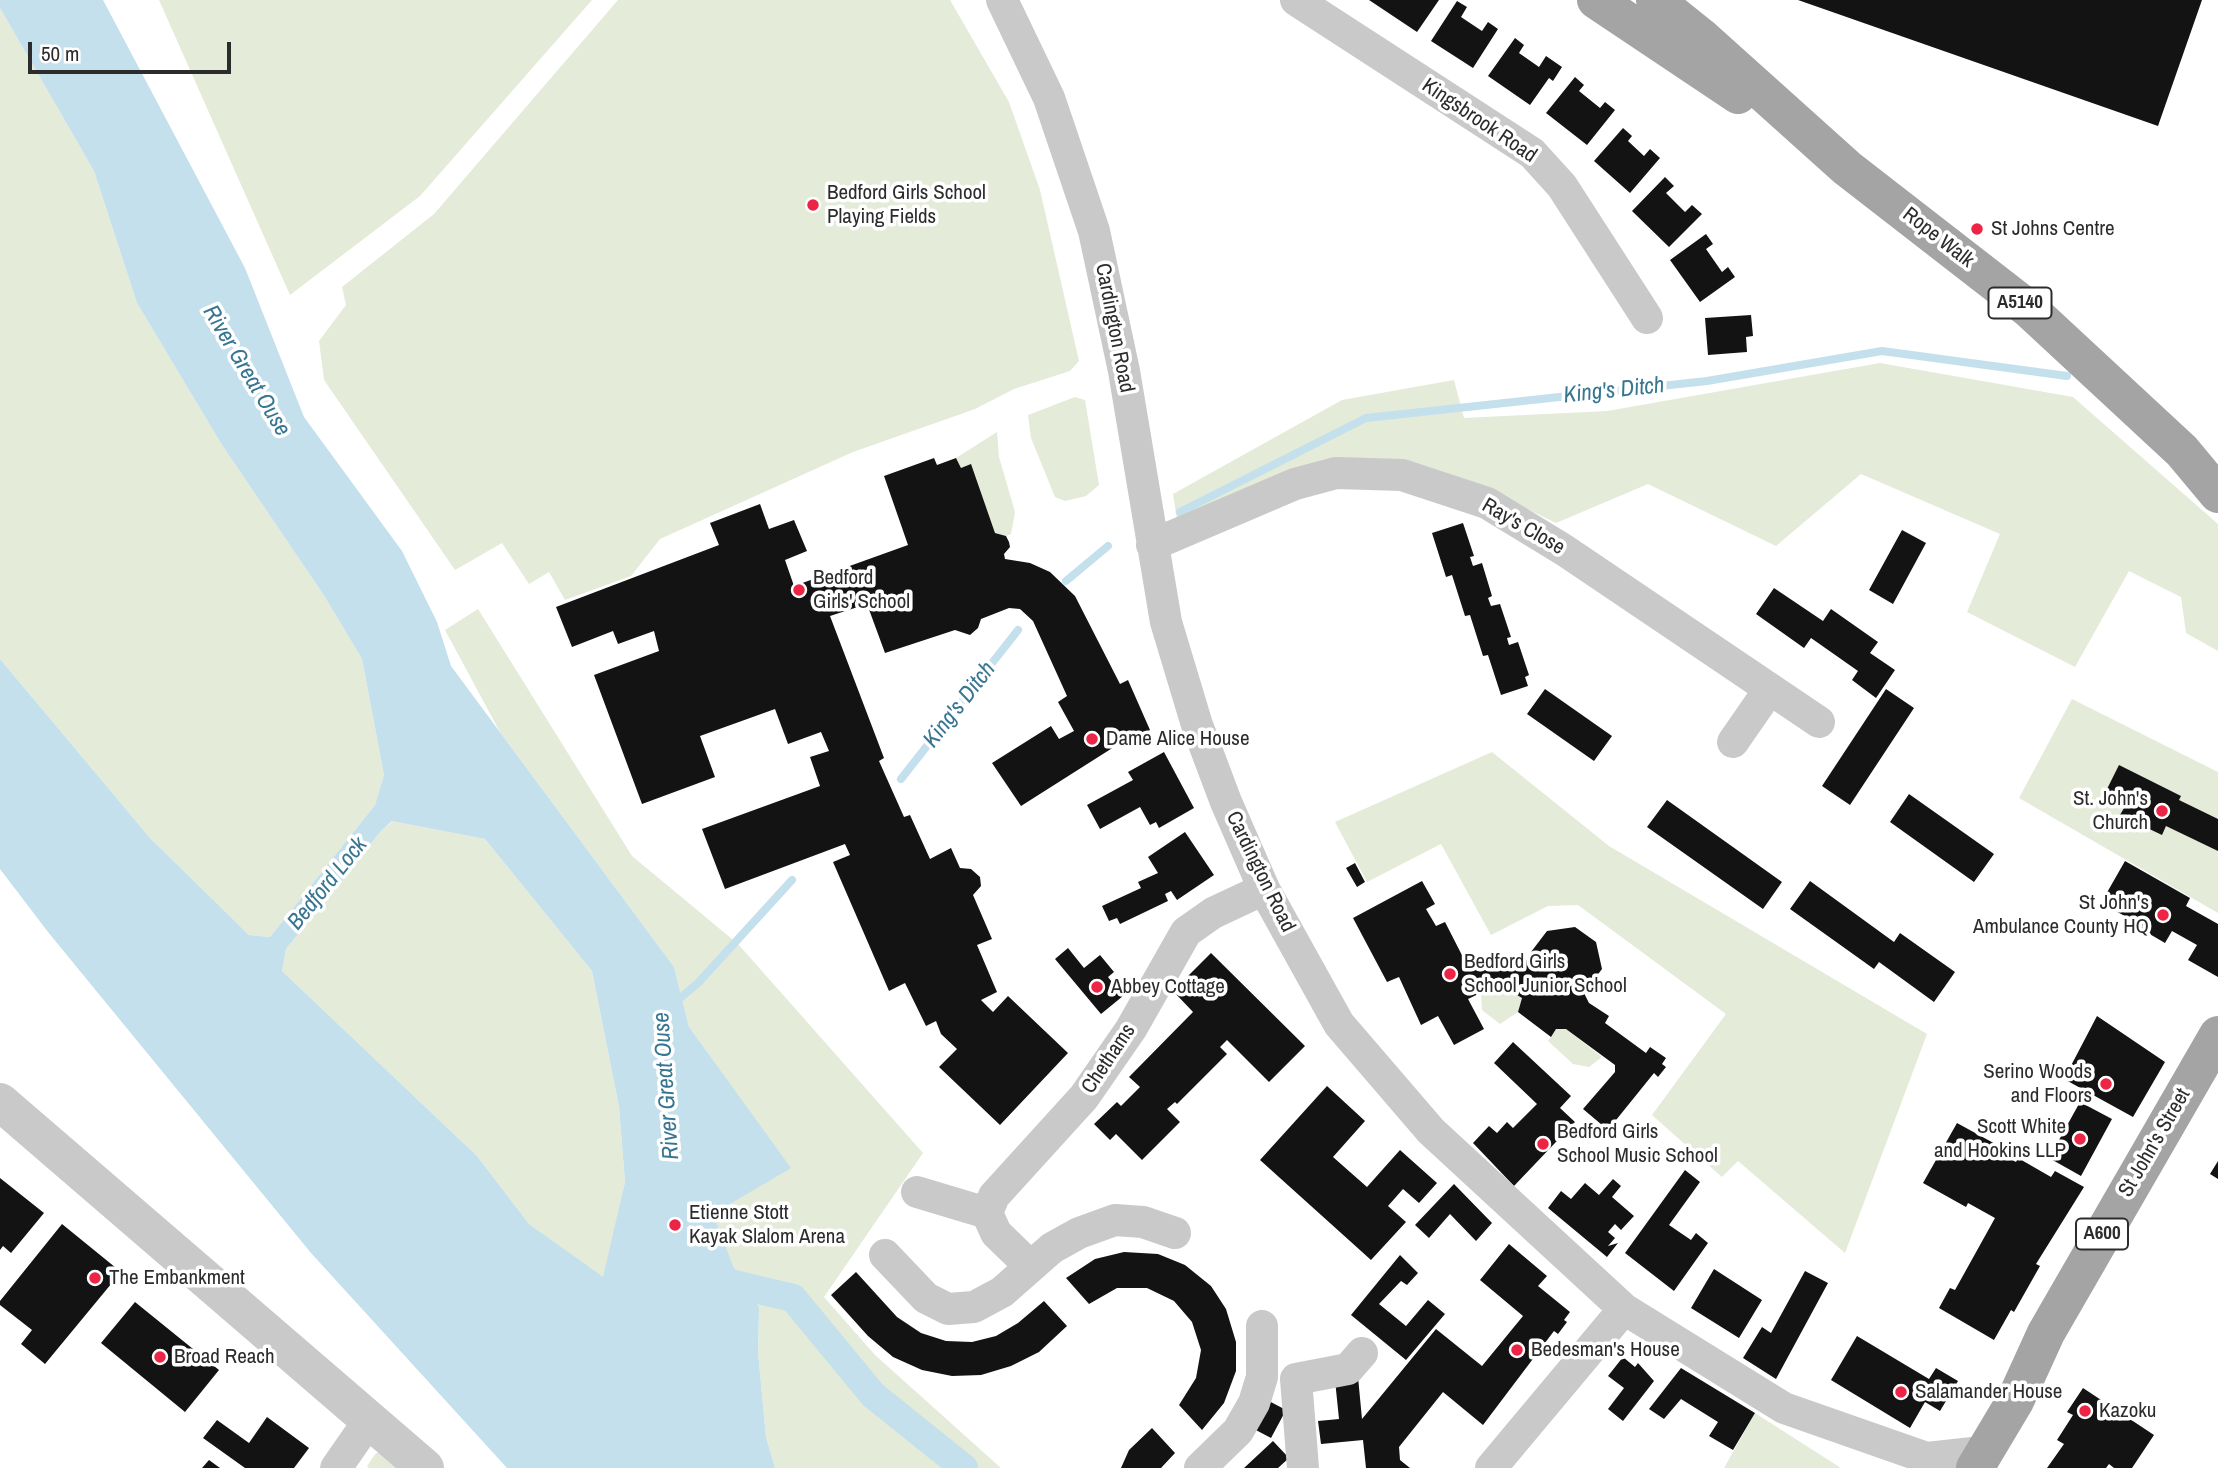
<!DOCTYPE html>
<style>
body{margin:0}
#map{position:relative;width:2218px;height:1468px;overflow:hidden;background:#fff;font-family:"Archivo Narrow",sans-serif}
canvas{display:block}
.scale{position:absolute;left:28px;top:42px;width:203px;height:32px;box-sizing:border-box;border:4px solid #2c2c2c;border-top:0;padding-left:9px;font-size:21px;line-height:24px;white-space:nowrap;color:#2c2c2c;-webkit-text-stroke:5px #fff;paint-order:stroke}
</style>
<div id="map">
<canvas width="2218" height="1468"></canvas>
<div class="scale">50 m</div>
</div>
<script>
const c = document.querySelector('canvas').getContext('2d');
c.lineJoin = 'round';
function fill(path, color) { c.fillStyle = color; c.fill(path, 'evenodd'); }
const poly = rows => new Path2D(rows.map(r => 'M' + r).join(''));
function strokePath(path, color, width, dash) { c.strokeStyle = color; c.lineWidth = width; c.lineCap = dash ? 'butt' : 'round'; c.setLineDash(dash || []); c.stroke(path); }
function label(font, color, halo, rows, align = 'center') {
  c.font = font + ' "Archivo Narrow",sans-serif'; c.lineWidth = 7; c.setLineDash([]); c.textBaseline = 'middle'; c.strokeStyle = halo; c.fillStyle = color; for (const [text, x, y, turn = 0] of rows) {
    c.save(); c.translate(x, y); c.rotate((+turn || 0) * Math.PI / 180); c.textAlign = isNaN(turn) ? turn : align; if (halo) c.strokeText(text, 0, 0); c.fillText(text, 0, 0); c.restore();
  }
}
fill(poly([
 [159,0,592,0,420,196,290,295],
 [618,0,950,0,1009,102,1040,190,1079,361,1070,371,1014,389,975,409,853,452,660,539,631,576,565,600,549,572,529,584,502,543,455,570,324,380,319,341,346,305,342,287,434,214],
 [0,8,94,171,137,303,222,445,325,597,362,659,384,775,375,805,270,937,249,935,150,838,0,659],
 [1880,363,2073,397,2218,524,2218,651,2186,633,2181,597,2129,571,2075,667,1967,612,2000,534,1861,474,1776,546,1648,484,1556,523,1488,490,1406,465,1179,533,1173,494,1342,400,1454,380,1464,418,1607,411],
 [1075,397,1085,400,1099,485,1086,496,1065,501,1055,497,1031,438,1028,415],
 [997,432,999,457,1015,512,1011,534,1006,536,995,533,971,465,961,468,956,458],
 [478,609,632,856,738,944,923,1153,824,1297,875,1355,1001,1468,775,1468,766,1437,758,1352,759,1308,603,1278,529,1224,477,1156,282,971,286,949,381,831,393,821,485,839,592,971,619,1107,625,1182,615,1228,717,1221,712,1214,790,1168,689,1027,674,967,500,732,445,630],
 [2072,699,2218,772,2218,913,2019,798],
 [1492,752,1609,846,1927,1034,1845,1253,1738,1161,1722,1177,1652,1115,1726,1014,1578,905,1548,906,1491,935,1441,844,1367,882,1335,822],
 [1499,984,1522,998,1518,1012,1500,1024,1482,1010,1481,992],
 [1556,1029,1566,1029,1602,1057,1589,1067,1573,1064,1548,1041],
 [1755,1413,1841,1468,1724,1468],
 [376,1453,389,1453,405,1468,369,1468,367,1466]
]), '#e4ebd8');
fill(poly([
 [0,0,103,0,245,268,304,417,402,551,437,622,451,666,674,967,689,1027,791,1168,713,1214,733,1266,759,1308,758,1352,766,1437,775,1468,507,1468,311,1253,48,932,0,869,0,659,150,838,249,935,270,937,375,805,384,775,362,659,325,597,222,445,137,303,94,171,0,8],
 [392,821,485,839,592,971,619,1107,625,1182,603,1277,529,1224,477,1156,282,971,286,949,381,831]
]), '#c3e0ec');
strokePath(poly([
 [1180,512,1366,418,1707,381,1882,351,2067,376],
 [1066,581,1108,546],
 [901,779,1018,630],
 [673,1004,698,983,792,880]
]), '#c3e0ec', 8);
strokePath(poly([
 [708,1278,793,1298,873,1395,964,1468]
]), '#c3e0ec', 28);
fill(poly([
 [1369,0,1439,0,1417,32],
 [1798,0,2202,0,2158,126],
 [1457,1,1467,7,1461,17,1482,31,1488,22,1498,29,1473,68,1431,41],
 [1515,38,1524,45,1519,53,1539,67,1546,56,1562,67,1553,81,1549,78,1530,105,1488,76],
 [1575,77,1584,85,1579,91,1600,108,1605,102,1615,110,1587,145,1546,113],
 [1623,128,1632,136,1628,141,1644,156,1650,149,1660,158,1630,193,1594,161],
 [1665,177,1674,186,1666,193,1685,212,1692,205,1702,214,1669,247,1632,211],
 [1706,234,1713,244,1706,249,1722,272,1728,267,1735,277,1700,302,1670,260],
 [1751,315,1753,336,1746,337,1747,352,1708,355,1705,318],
 [934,458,937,465,956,458,961,468,971,464,995,533,1006,536,1009,542,1010,547,1004,554,1005,559,1030,563,1050,572,1075,596,1120,684,1128,680,1150,730,1125,742,1124,738,1113,743,1114,747,1021,806,992,763,1051,726,1059,739,1074,731,1058,702,1067,696,1033,621,1020,609,1009,608,981,619,978,628,970,635,955,630,885,653,867,604,830,616,884,758,879,761,904,817,910,815,930,859,951,848,960,868,971,869,980,877,981,886,973,895,992,939,977,945,997,992,981,1000,993,1012,1008,996,1068,1053,1000,1125,939,1067,957,1049,941,1034,936,1021,926,1026,905,983,889,991,833,862,850,855,845,844,725,889,702,829,820,786,810,757,829,751,821,732,788,744,775,709,700,736,715,777,642,804,594,675,659,651,654,631,618,644,613,631,572,647,556,607,719,545,710,523,760,504,769,529,794,520,807,551,785,560,794,586,908,545,884,476],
 [1463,523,1474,556,1470,557,1473,566,1482,563,1492,596,1488,598,1491,606,1500,604,1511,637,1507,638,1509,645,1518,642,1529,675,1525,677,1528,686,1501,695,1488,655,1483,656,1470,615,1465,616,1452,575,1446,577,1432,533],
 [1902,530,1926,543,1893,604,1869,590],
 [1774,588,1823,621,1831,609,1878,642,1870,653,1895,670,1876,698,1852,680,1858,671,1811,638,1804,648,1756,614],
 [1545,689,1612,736,1594,761,1527,714],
 [1886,689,1914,708,1850,805,1822,786],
 [1164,752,1194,808,1159,828,1156,822,1150,825,1140,807,1100,829,1087,805,1133,780,1128,772],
 [2119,765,2181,796,2179,800,2218,819,2218,851,2166,826,2162,835,2120,815,2124,808,2103,797],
 [1909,794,1994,854,1974,882,1890,822],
 [1667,800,1782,882,1763,909,1647,827],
 [1185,832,1214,875,1177,900,1171,891,1165,894,1168,901,1120,924,1117,918,1109,921,1102,906,1141,888,1138,882,1158,873,1148,857],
 [2125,861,2190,898,2186,906,2218,924,2218,977,2188,960,2197,945,2172,931,2165,943,2141,929,2143,926,2101,903],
 [1355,863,1365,882,1357,887,1346,868],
 [1422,881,1435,904,1426,909,1436,926,1445,922,1467,965,1492,953,1496,960,1506,954,1516,962,1532,959,1531,952,1547,931,1575,927,1596,942,1602,969,1584,993,1589,1003,1609,1016,1605,1023,1646,1053,1650,1047,1666,1058,1662,1064,1666,1067,1658,1077,1654,1073,1608,1130,1583,1109,1615,1072,1615,1065,1566,1029,1556,1029,1551,1037,1518,1012,1522,998,1499,984,1468,999,1484,1029,1454,1045,1438,1016,1421,1025,1399,977,1387,982,1353,918],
 [1810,881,1894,942,1900,933,1955,972,1934,1002,1879,962,1874,969,1790,909],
 [1068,948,1084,968,1100,955,1114,972,1108,977,1123,996,1101,1014,1055,959],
 [1211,953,1305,1046,1269,1082,1227,1040,1220,1047,1227,1054,1177,1104,1175,1102,1167,1109,1180,1122,1142,1160,1116,1134,1110,1140,1094,1124,1117,1102,1121,1106,1140,1087,1129,1077,1193,1012,1173,991],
 [2097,1016,2165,1062,2133,1117,2064,1079],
 [1513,1042,1571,1096,1560,1108,1575,1122,1514,1186,1473,1143,1489,1126,1497,1133,1507,1122,1513,1128,1537,1104,1494,1063],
 [1327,1086,1365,1121,1333,1157,1367,1187,1400,1150,1437,1183,1419,1203,1403,1189,1388,1206,1406,1222,1371,1260,1260,1160],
 [2080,1102,2112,1119,2081,1176,2049,1158],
 [1957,1123,1999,1146,1996,1151,2016,1162,2018,1158,2051,1177,2055,1171,2084,1187,2036,1264,2040,1266,2014,1312,2011,1310,1994,1340,1939,1308,1950,1288,1955,1290,1995,1218,1968,1203,1966,1207,1923,1183],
 [2218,1161,2218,1179,2210,1174],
 [1685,1170,1700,1182,1669,1225,1691,1240,1696,1233,1708,1243,1674,1291,1625,1253],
 [0,1178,44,1213,11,1253,3,1246,0,1250],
 [1613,1179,1621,1186,1612,1197,1634,1216,1621,1230,1615,1224,1608,1232,1615,1238,1608,1246,1618,1243,1607,1257,1548,1208,1561,1191,1571,1199,1585,1183,1599,1195],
 [1454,1184,1492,1223,1476,1241,1450,1214,1429,1238,1415,1225],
 [62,1224,121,1272,45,1364,21,1344,32,1330,0,1305,0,1301],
 [1509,1244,1547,1276,1538,1286,1570,1312,1564,1320,1567,1322,1558,1334,1554,1331,1483,1425,1443,1392,1399,1447,1400,1460,1410,1468,1366,1468,1363,1440,1321,1444,1318,1421,1339,1419,1335,1380,1358,1377,1362,1419,1436,1329,1482,1366,1523,1316,1480,1280],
 [1124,1252,1158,1254,1185,1265,1211,1286,1226,1309,1236,1342,1236,1371,1224,1403,1202,1430,1179,1405,1196,1378,1201,1350,1192,1322,1174,1301,1147,1288,1117,1288,1089,1304,1066,1278,1095,1259],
 [1400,1255,1418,1273,1407,1285,1401,1281,1379,1304,1406,1326,1428,1300,1445,1314,1406,1360,1351,1315],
 [1714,1269,1762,1300,1739,1338,1691,1308],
 [1805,1271,1828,1283,1776,1379,1743,1358,1762,1327,1771,1333],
 [856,1272,897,1317,921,1333,946,1341,972,1342,996,1336,1018,1323,1044,1301,1067,1326,1039,1352,1011,1366,981,1375,952,1376,922,1370,893,1357,868,1336,831,1295],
 [135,1302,219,1370,185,1412,101,1343],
 [1857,1336,1929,1379,1936,1368,1958,1381,1940,1411,1925,1402,1910,1428,1831,1380],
 [1623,1357,1635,1367,1638,1363,1654,1381,1623,1421,1608,1409,1624,1388,1608,1376],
 [1681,1368,1755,1413,1733,1450,1709,1436,1718,1422,1681,1399,1664,1419,1649,1409],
 [2083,1388,2154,1435,2132,1468,2114,1468,2109,1464,2106,1468,2047,1468,2064,1444,2057,1440,2073,1415,2067,1412],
 [1267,1400,1286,1410,1271,1438,1252,1428],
 [267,1417,309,1448,294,1468,245,1468,203,1438,217,1420,249,1443],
 [1152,1428,1175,1453,1161,1468,1121,1468,1129,1450],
 [1273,1441,1289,1458,1278,1468,1244,1468],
 [209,1460,220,1468,202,1468]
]), '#131313');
strokePath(poly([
 [1002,0,1049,98,1094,231,1124,371,1166,622,1197,725,1226,802,1264,889,1339,1024,1431,1131,1624,1309,1784,1408,1927,1458],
 [1296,0,1532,153,1562,186,1647,318],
 [1152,545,1295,484,1336,473,1402,475,1487,503,1564,550,1819,722],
 [1733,742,1769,690],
 [917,1192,987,1213,994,1196,1084,1097,1131,1029,1186,932,1213,913,1264,889],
 [987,1213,996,1233,1030,1266],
 [885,1255,926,1298,948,1309,974,1307,1002,1292,1052,1248,1079,1233,1115,1220,1143,1222,1175,1233],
 [336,1468,370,1419],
 [1200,1468,1238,1431,1254,1403,1262,1377,1262,1326],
 [1303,1468,1296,1379,1348,1369,1362,1353],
 [1491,1468,1624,1309],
 [1933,1468,1927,1458,1982,1452]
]), '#c9c9c9', 32);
strokePath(poly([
 [0,1102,425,1468]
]), '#c9c9c9', 38);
strokePath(poly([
 [1596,0,1738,95],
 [1655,0,1700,36,1847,168,2030,310,2182,451,2218,494],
 [1975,1468,2015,1401,2046,1333,2218,1035]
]), '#a4a4a4', 38);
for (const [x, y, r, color] of [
 [813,205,7,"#ec2546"],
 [1977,229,7,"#ec2546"],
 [799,590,7,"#ec2546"],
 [1092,739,7,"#ec2546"],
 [2162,811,7,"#ec2546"],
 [2163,915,7,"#ec2546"],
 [1450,974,7,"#ec2546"],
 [1097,987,7,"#ec2546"],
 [2106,1084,7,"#ec2546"],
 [2080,1139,7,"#ec2546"],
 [1543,1144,7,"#ec2546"],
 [675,1225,7,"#ec2546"],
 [95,1278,7,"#ec2546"],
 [1517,1350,7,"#ec2546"],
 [160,1357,7,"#ec2546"],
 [1901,1392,7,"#ec2546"],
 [2085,1411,7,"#ec2546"]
]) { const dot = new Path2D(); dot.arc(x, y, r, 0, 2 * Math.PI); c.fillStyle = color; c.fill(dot); strokePath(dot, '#fff', 2.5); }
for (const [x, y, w] of [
 [2020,303,63],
 [2102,1234,52]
]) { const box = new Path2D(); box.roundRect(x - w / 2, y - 15.5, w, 31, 5); c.fillStyle = '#fff'; c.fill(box); strokePath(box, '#2c2c2c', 2); }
label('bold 19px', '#2c2c2c', null, [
 ["A5140",2020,303],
 ["A600",2102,1234]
]);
label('21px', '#2c2c2c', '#fff', [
 ["Kingsbrook Road",1479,121,34],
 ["Rope Walk",1938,238,38],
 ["Cardington Road",1114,328,79],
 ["Ray's Close",1523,527,30],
 ["Cardington Road",1260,872,64],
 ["Chethams",1109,1059,-56],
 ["St John's Street",2155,1143,-60]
]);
label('21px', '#2c2c2c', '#fff', [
 ["Bedford Girls School",827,193],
 ["Playing Fields",827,217],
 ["St Johns Centre",1991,229],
 ["Bedford",813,578],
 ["Girls' School",813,602],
 ["Dame Alice House",1106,739],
 ["St. John's",2148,799,"right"],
 ["Church",2148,823,"right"],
 ["St John's",2149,903,"right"],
 ["Ambulance County HQ",2149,927,"right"],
 ["Bedford Girls",1464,962],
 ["School Junior School",1464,986],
 ["Abbey Cottage",1111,987],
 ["Serino Woods",2092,1072,"right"],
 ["and Floors",2092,1096,"right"],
 ["Scott White",2066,1127,"right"],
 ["and Hookins LLP",2066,1151,"right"],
 ["Bedford Girls",1557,1132],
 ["School Music School",1557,1156],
 ["Etienne Stott",689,1213],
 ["Kayak Slalom Arena",689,1237],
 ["The Embankment",109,1278],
 ["Bedesman's House",1531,1350],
 ["Broad Reach",174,1357],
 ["Salamander House",1915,1392],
 ["Kazoku",2099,1411]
], 'left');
label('italic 23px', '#377691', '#fff', [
 ["River Great Ouse",246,371,59],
 ["King's Ditch",1614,391,-6],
 ["King's Ditch",960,705,-52],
 ["Bedford Lock",328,884,-51],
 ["River Great Ouse",667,1086,-94]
]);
</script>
